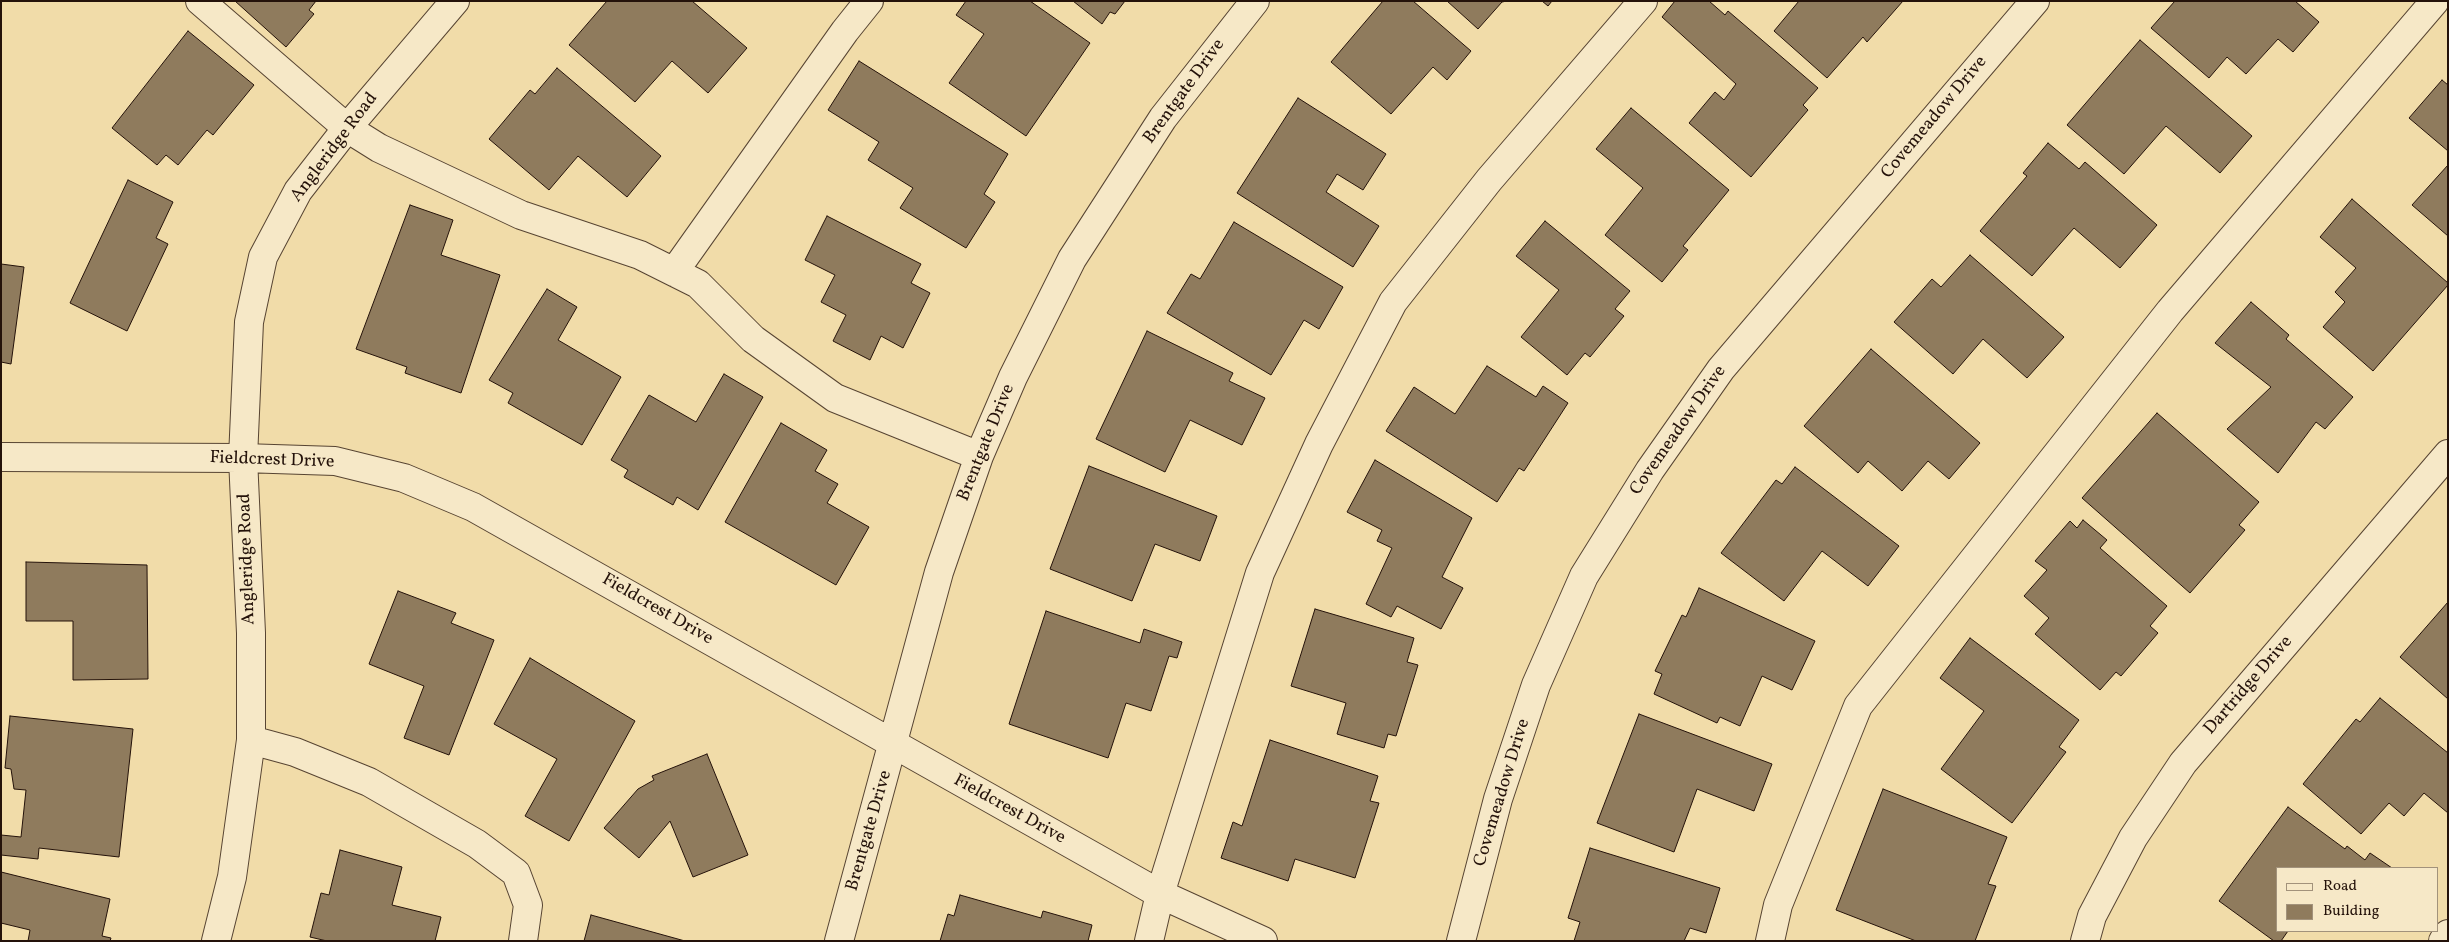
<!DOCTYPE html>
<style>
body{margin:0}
#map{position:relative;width:2449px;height:942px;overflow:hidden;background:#f1dca9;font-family:Vollkorn,serif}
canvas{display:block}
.frame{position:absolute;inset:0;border:2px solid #24120a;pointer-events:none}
.legend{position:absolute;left:2276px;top:867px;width:162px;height:65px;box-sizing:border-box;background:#f6e8c7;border:1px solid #a2927b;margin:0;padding:6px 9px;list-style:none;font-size:15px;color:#24120a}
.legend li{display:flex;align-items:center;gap:10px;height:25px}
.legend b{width:25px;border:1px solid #a2927b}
</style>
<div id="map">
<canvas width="2449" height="942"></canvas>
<div class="frame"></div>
<ul class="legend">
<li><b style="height:6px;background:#f6e8c7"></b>Road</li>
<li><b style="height:14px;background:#8f7b5d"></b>Building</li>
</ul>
</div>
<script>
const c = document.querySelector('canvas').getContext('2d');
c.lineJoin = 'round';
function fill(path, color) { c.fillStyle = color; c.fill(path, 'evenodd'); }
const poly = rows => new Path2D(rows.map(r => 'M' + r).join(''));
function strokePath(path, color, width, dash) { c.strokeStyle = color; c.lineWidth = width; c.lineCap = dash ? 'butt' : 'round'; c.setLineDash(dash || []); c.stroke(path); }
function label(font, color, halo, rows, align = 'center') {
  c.font = font + ' Vollkorn,serif'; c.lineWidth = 4; c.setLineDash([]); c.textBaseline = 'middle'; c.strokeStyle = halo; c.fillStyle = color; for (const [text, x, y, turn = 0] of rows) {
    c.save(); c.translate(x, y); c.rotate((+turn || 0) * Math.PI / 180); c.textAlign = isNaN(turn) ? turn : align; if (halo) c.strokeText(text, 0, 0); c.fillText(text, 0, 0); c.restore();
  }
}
const building = poly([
 [235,1,316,1,309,10,314,14,286,47,235,1],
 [607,1,692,1,747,48,708,93,672,61,635,102,569,45,607,1],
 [966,1,1030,1,1090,43,1026,136,949,83,984,34,956,15,966,1],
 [1073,1,1125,1,1115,14,1110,12,1102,24,1073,1],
 [1383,1,1413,1,1471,51,1447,80,1433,67,1391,114,1331,62,1383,1],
 [1447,1,1507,1,1502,2,1478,29,1447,1],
 [1542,1,1552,1,1548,6,1542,1],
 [1675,1,1709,1,1725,15,1728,11,1818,88,1803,105,1808,110,1751,177,1689,123,1715,92,1724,100,1736,84,1662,17,1675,1],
 [1799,1,1903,1,1867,42,1863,37,1827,78,1774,31,1799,1],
 [2175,1,2295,1,2319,22,2293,52,2278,39,2246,74,2227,57,2209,78,2151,28,2175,1],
 [188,31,254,85,213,135,207,130,178,165,166,155,157,165,112,128,188,31],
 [2140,40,2252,136,2220,173,2166,126,2124,174,2067,125,2140,40],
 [859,61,1008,154,984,194,995,202,966,248,900,208,913,188,868,160,879,142,828,110,859,61],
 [557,68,661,156,627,197,578,156,549,190,489,139,530,90,535,94,557,68],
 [2442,80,2448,85,2448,151,2409,118,2442,80],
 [1298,98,1386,154,1363,190,1337,174,1326,192,1379,226,1353,267,1237,193,1298,98],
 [1631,108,1729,190,1683,246,1688,250,1662,282,1605,235,1643,188,1596,149,1631,108],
 [2048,143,2079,169,2085,162,2157,225,2120,268,2074,228,2032,276,1980,231,2027,176,2023,173,2048,143],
 [2448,165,2448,236,2412,205,2448,165],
 [128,180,173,202,156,238,168,244,127,331,70,303,128,180],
 [2352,199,2448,283,2448,285,2373,371,2323,327,2345,302,2335,292,2356,268,2320,237,2352,199],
 [410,205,453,220,441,255,500,275,461,393,405,373,407,367,356,349,410,205],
 [827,216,921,264,911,283,930,293,903,348,881,336,870,360,833,341,846,315,821,302,835,275,805,260,827,216],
 [1545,221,1630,291,1615,309,1624,316,1590,357,1585,353,1567,375,1521,337,1559,290,1516,256,1545,221],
 [1234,222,1343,287,1319,329,1304,320,1271,375,1167,313,1191,274,1200,279,1234,222],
 [1970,255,2064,337,2027,378,1983,339,1953,374,1894,322,1932,279,1941,287,1970,255],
 [1,264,24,267,11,364,1,362,1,264],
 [547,289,577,307,558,340,621,377,582,445,508,403,513,393,489,380,547,289],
 [2251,302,2289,335,2286,339,2353,397,2325,429,2316,422,2278,473,2227,429,2271,387,2215,343,2251,302],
 [1147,331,1233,373,1229,381,1265,398,1242,445,1190,420,1165,472,1096,439,1147,331],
 [1871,349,1980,443,1949,479,1928,461,1902,491,1868,461,1858,473,1804,426,1871,349],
 [1487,366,1536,397,1543,386,1568,403,1524,471,1519,468,1497,502,1386,431,1414,387,1455,414,1487,366],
 [724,374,763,397,698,510,677,497,673,505,624,477,628,470,611,460,649,395,696,422,724,374],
 [2157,413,2259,502,2239,525,2245,530,2190,593,2082,498,2157,413],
 [781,423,827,450,815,471,838,484,827,503,869,527,836,585,725,522,781,423],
 [1375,460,1472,518,1442,577,1463,588,1441,629,1397,606,1391,617,1366,604,1392,548,1377,541,1382,530,1347,512,1375,460],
 [1089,466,1217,516,1200,561,1155,544,1132,601,1050,569,1089,466],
 [1795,467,1899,546,1868,586,1822,551,1784,601,1721,553,1776,480,1782,484,1795,467],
 [2083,520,2107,540,2100,548,2167,606,2150,626,2158,633,2121,676,2116,672,2100,690,2035,634,2049,618,2024,596,2047,570,2035,561,2070,521,2077,528,2083,520],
 [26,562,147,565,148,679,73,680,73,621,26,621,26,562],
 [1699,588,1815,641,1792,690,1762,676,1740,726,1720,717,1717,723,1654,694,1662,674,1655,671,1682,615,1686,617,1699,588],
 [398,591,456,613,451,623,494,640,449,755,404,738,424,686,369,664,398,591],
 [2448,602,2448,699,2400,657,2448,602],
 [1315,609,1414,638,1407,662,1418,665,1396,736,1388,734,1384,748,1337,734,1346,703,1291,686,1315,609],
 [1046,611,1140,643,1144,629,1182,642,1177,658,1169,656,1151,711,1126,703,1108,758,1009,724,1046,611],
 [1970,638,2079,720,2059,747,2066,752,2012,823,1941,769,1984,711,1940,678,1970,638],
 [530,658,635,721,569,841,525,816,557,759,494,724,530,658],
 [2380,698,2448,753,2448,813,2424,793,2404,816,2389,803,2361,834,2303,784,2356,719,2360,722,2380,698],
 [1639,714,1772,764,1754,811,1697,789,1674,852,1597,823,1639,714],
 [10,716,133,729,119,857,39,848,38,859,1,855,1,835,21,837,26,790,14,789,11,769,5,768,10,716],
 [1270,740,1378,776,1370,801,1379,803,1355,878,1295,859,1288,881,1221,858,1233,822,1242,826,1270,740],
 [707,754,748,855,693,877,670,821,639,858,604,828,638,789,654,780,652,776,707,754],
 [1883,789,2007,837,1988,884,1996,886,1975,941,1916,941,1836,910,1883,789],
 [2288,807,2345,849,2347,846,2365,860,2370,853,2392,868,2278,868,2278,931,2288,931,2281,941,2274,941,2219,901,2288,807],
 [1590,848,1720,888,1706,933,1690,928,1684,941,1574,941,1580,922,1568,918,1590,848],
 [340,850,402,867,392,905,441,917,435,941,327,941,310,937,321,893,329,895,340,850],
 [1,872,110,899,102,936,111,938,110,941,28,941,30,930,1,923,1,872],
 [960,895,1041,918,1043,911,1092,925,1088,941,940,941,948,914,954,916,960,895],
 [591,915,685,941,584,941,591,915]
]);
fill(building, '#8f7b5d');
strokePath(building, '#24120a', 1);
const minor = poly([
 [200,1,347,128,379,148,521,215,640,255,698,284,753,339,835,398,979,456],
 [674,272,845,31,869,1],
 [1,457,243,458,335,461,404,478,473,507,1160,894,1263,941],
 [251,740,295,752,369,782,477,844,516,873,528,905,523,941],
 [216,941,232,877,251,740,251,633,243,458,249,322,263,257,298,191,347,128,455,1],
 [839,941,939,572,979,456,1013,377,1072,259,1163,118,1255,1],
 [1149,941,1160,894,1260,573,1319,444,1393,302,1489,180,1643,1],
 [1461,941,1498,799,1536,685,1584,576,1650,470,1721,369,2035,1],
 [1770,941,1778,905,1858,706,2170,311,2435,1],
 [2085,941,2092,916,2133,838,2183,763,2448,454],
 [2443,941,2448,934]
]);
strokePath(minor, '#574432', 30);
strokePath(minor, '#f6e8c7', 28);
label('18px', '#24120a', '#f6e8c7', [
 ["Brentgate Drive",1185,92,-54],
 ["Covemeadow Drive",1935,118,-50],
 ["Angleridge Road",335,148,-53],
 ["Covemeadow Drive",1679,431,-55],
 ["Brentgate Drive",987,443,-68],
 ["Fieldcrest Drive",272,461,2],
 ["Angleridge Road",248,559,-92],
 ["Fieldcrest Drive",657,610,30],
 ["Dartridge Drive",2249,686,-49],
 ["Covemeadow Drive",1503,793,-73],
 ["Fieldcrest Drive",1009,810,29],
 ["Brentgate Drive",870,831,-74]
]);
</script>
